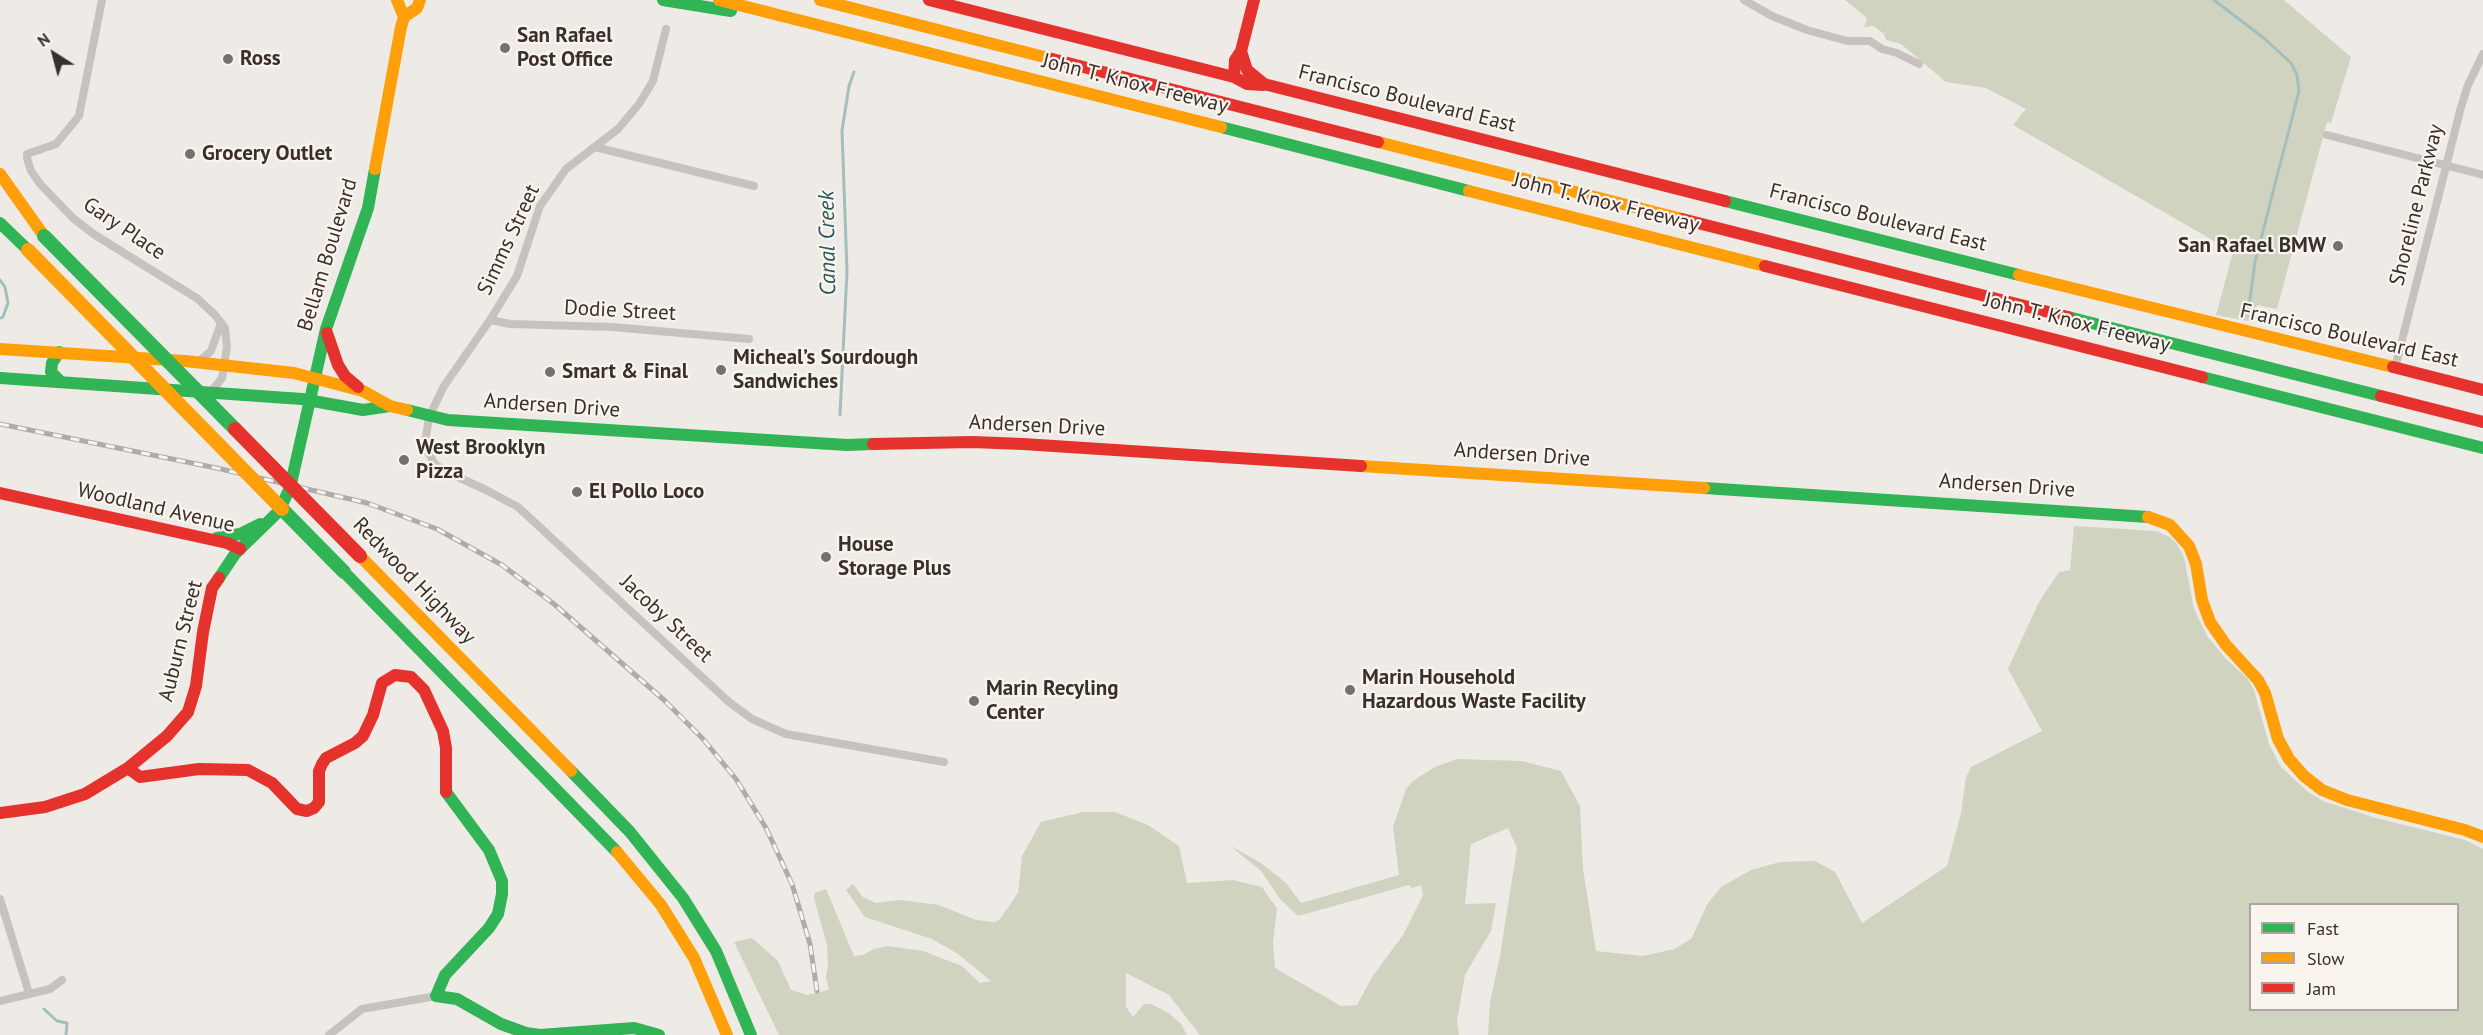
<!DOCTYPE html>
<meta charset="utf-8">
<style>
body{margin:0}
#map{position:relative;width:2483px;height:1035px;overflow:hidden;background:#eeeae6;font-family:"PT Sans",sans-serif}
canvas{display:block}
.legend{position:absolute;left:2249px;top:903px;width:210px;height:108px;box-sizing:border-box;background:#faf4ef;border:2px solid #ada5a1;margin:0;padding:8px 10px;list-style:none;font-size:18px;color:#392f2c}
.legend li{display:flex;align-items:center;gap:12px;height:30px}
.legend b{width:30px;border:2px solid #ada5a1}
.north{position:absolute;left:24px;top:24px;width:60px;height:60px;-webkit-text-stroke:4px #faf4ef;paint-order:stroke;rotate:324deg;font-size:16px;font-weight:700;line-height:24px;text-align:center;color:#392f2c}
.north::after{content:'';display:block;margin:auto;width:21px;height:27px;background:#392f2c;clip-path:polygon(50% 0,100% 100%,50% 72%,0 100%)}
</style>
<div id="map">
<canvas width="2483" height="1035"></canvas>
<ul class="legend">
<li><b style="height:8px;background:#30b455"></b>Fast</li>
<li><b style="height:8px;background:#ff9f0a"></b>Slow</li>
<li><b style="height:8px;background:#e5322d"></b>Jam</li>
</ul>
<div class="north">N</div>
</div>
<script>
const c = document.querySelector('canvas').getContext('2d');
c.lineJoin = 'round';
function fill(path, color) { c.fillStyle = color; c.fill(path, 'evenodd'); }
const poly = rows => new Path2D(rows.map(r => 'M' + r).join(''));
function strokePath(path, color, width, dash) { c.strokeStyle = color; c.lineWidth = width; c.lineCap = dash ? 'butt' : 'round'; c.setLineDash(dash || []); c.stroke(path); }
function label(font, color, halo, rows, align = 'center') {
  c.font = font + ' "PT Sans",sans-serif'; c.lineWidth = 4.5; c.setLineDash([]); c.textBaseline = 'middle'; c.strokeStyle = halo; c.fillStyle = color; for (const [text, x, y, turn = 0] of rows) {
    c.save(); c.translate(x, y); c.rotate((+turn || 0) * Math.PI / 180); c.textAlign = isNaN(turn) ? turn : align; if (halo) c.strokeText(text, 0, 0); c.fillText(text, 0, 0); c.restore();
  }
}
fill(poly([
 [1845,0,2284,0,2351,57,2331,123,2327,122,2277,309,2257,305,2253,322,2216,315,2233,252,2013,125,2026,109,1986,88,1946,82,1901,44,1886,40,1884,34,1874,26,1864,27,1867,18],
 [2074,526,2156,531,2170,537,2177,544,2184,557,2194,609,2207,636,2226,659,2247,678,2254,690,2269,744,2281,767,2308,792,2323,801,2376,818,2465,840,2483,849,2483,1035,1488,1035,1490,1002,1500,956,1517,848,1508,828,1471,844,1465,904,1496,903,1491,931,1465,975,1457,1021,1459,1035,1200,1035,1169,995,1126,973,1126,1007,1133,1017,1144,1004,1151,1004,1170,1014,1181,1024,1187,1035,779,1035,734,942,752,938,778,961,791,990,807,995,829,990,826,978,828,965,827,945,814,898,815,893,826,889,854,956,863,955,874,949,888,946,923,951,962,966,980,983,991,981,958,954,932,939,865,917,846,890,853,884,863,897,876,903,900,900,939,905,976,920,995,922,1000,919,1018,893,1022,856,1041,822,1083,812,1115,812,1148,825,1179,846,1187,883,1233,880,1262,887,1277,909,1273,943,1275,968,1341,1006,1357,1005,1372,977,1403,935,1423,895,1421,885,1412,888,1409,885,1298,916,1280,899,1261,871,1229,845,1261,863,1286,883,1301,903,1399,875,1393,827,1406,789,1413,781,1435,767,1457,759,1522,761,1561,771,1580,806,1583,869,1596,951,1643,956,1674,949,1691,939,1708,903,1721,887,1751,870,1780,862,1815,861,1835,872,1862,923,1947,866,1961,813,1966,777,1971,767,2042,731,2008,669,2039,602,2059,572,2070,570],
 [2250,904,2458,904,2458,1010,2250,1010]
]), '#d1d3c1');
strokePath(poly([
 [2214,0,2265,39,2291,63,2297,75,2299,91,2255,262,2248,314],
 [0,280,5,287,8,303,3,317,0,318],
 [840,415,847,271,842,131,849,86,854,72],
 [44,1009,57,1021,67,1023,66,1035]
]), '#a3bfbd', 3);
strokePath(poly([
 [102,0,79,116,56,144,27,154,27,158,31,171,41,185,74,219,95,235,198,299,215,315,225,328,227,347,222,378,211,392],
 [1744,0,1772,16,1807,30,1847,41,1870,41,1882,49,1897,53,1919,64],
 [666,29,653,81,639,104,618,129,566,169,540,206,517,276,490,320,444,386,429,417,426,437,427,451,435,464,445,471,488,491,518,507,729,702,752,719,786,734,944,762],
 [2327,135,2483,175],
 [595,147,754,186],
 [490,320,510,324,612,327,749,339],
 [198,362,211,351,221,323],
 [2395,368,2461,107,2468,85,2483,54],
 [0,899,29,993],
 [0,1001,50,989,62,980],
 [329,1035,362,1009,436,996]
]), '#c8c2bf', 8);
strokePath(poly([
 [663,0,731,11],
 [1221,127,1469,191],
 [1725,201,2019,275],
 [0,223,28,250],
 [2068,317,2381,396],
 [59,352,52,363,51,372,61,382],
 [2202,377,2483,448],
 [0,378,302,399,363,410,390,406],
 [407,410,448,420,847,445,873,444],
 [1704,488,2148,517],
 [217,538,240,534,260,524],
 [344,572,617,852],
 [219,578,235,554,279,511,290,488,326,329,368,208,375,169],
 [571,771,630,832,683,898,716,951,751,1035],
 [446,792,489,850,502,881,502,894,498,914,489,928,445,975,436,996,457,999,501,1024,526,1033,540,1035,634,1028,659,1035]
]), '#30b455', 12);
strokePath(poly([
 [397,0,404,17],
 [719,0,1221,127],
 [820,0,1052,59],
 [1378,142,1682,219],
 [375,169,401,27,404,17,417,8,420,0],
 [0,174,44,236],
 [1469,191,1765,266],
 [2019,275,2393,367],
 [0,349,185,361,294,373,363,391,390,406,407,410],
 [1361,466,1704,488],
 [2148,517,2170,525,2189,546,2196,564,2202,600,2210,622,2226,645,2258,680,2265,693,2278,739,2289,759,2304,776,2322,790,2347,800,2465,830,2483,837],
 [360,556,571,771],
 [617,852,661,905,694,958,727,1035]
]), '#ff9f0a', 12);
strokePath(poly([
 [929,0,1234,77,1247,84,1263,85],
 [1241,51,1247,70,1264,84,1725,201],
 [1052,59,1378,142],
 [1234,77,1235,60,1241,51,1254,0],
 [1682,219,2068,317],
 [1765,266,2202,377],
 [327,333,338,365,345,376,358,387],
 [2393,367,2483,390],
 [2381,396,2483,422],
 [873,444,972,442,1023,444,1361,466],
 [0,493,227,543,240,549],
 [128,768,140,777,199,769,248,770,272,783,297,809,307,811,314,808,319,802,319,771,322,764,326,758,355,743,363,736,373,715,382,683,395,675,411,677,424,690,443,731,446,748,446,792],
 [0,813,45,807,85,794,128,768,167,736,188,712,196,686,203,632,212,588,219,578]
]), '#e5322d', 12);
const rail = poly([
 [0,424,221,469,367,503,437,529,502,565,554,604,664,700,703,739,736,779,766,828,792,884,810,944,817,991]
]);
strokePath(rail, '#b0aba9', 5);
strokePath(rail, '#faf4ef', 3, [9]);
strokePath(poly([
 [44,236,235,429],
 [282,509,344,572]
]), '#30b455', 14);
strokePath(poly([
 [28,250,282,509]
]), '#ff9f0a', 14);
strokePath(poly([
 [235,429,360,556]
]), '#e5322d', 14);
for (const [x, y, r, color] of [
 [505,48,6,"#78706d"],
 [228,59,6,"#78706d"],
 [190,154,6,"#78706d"],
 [2338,246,6,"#78706d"],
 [721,370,6,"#78706d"],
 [550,372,6,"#78706d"],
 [404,460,6,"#78706d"],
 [577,492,6,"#78706d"],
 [826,557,6,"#78706d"],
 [1350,690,6,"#78706d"],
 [974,701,6,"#78706d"]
]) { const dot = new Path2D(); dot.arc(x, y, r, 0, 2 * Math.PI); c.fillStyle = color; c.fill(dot); strokePath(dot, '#faf4ef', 2); }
label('bold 21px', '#392f2c', '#faf4ef', [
 ["San Rafael",517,36],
 ["Post Office",517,60],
 ["Ross",240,59],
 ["Grocery Outlet",202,154],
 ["San Rafael BMW",2326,246,"right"],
 ["Micheal’s Sourdough",733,358],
 ["Sandwiches",733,382],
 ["Smart & Final",562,372],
 ["West Brooklyn",416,448],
 ["Pizza",416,472],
 ["El Pollo Loco",589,492],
 ["House",838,545],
 ["Storage Plus",838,569],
 ["Marin Household",1362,678],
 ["Hazardous Waste Facility",1362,702],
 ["Marin Recyling",986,689],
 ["Center",986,713]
], 'left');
label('21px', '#392f2c', '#faf4ef', [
 ["John T. Knox Freeway",1135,84,14],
 ["Francisco Boulevard East",1407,99,14],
 ["John T. Knox Freeway",1606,203,14],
 ["Shoreline Parkway",2417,205,-76],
 ["Francisco Boulevard East",1878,218,14],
 ["Gary Place",124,229,34],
 ["Simms Street",509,240,-65],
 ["Bellam Boulevard",328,255,-73],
 ["Dodie Street",620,311,3],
 ["John T. Knox Freeway",2077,323,14],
 ["Francisco Boulevard East",2349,336,13],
 ["Andersen Drive",552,406,4],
 ["Andersen Drive",1037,426,3],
 ["Andersen Drive",1522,455,4],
 ["Andersen Drive",2007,486,4],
 ["Woodland Avenue",156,508,13],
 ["Redwood Highway",414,581,46],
 ["Jacoby Street",666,619,43],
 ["Auburn Street",181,641,-76]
]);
label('italic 22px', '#245857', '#faf4ef', [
 ["Canal Creek",828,243,-91]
]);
</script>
